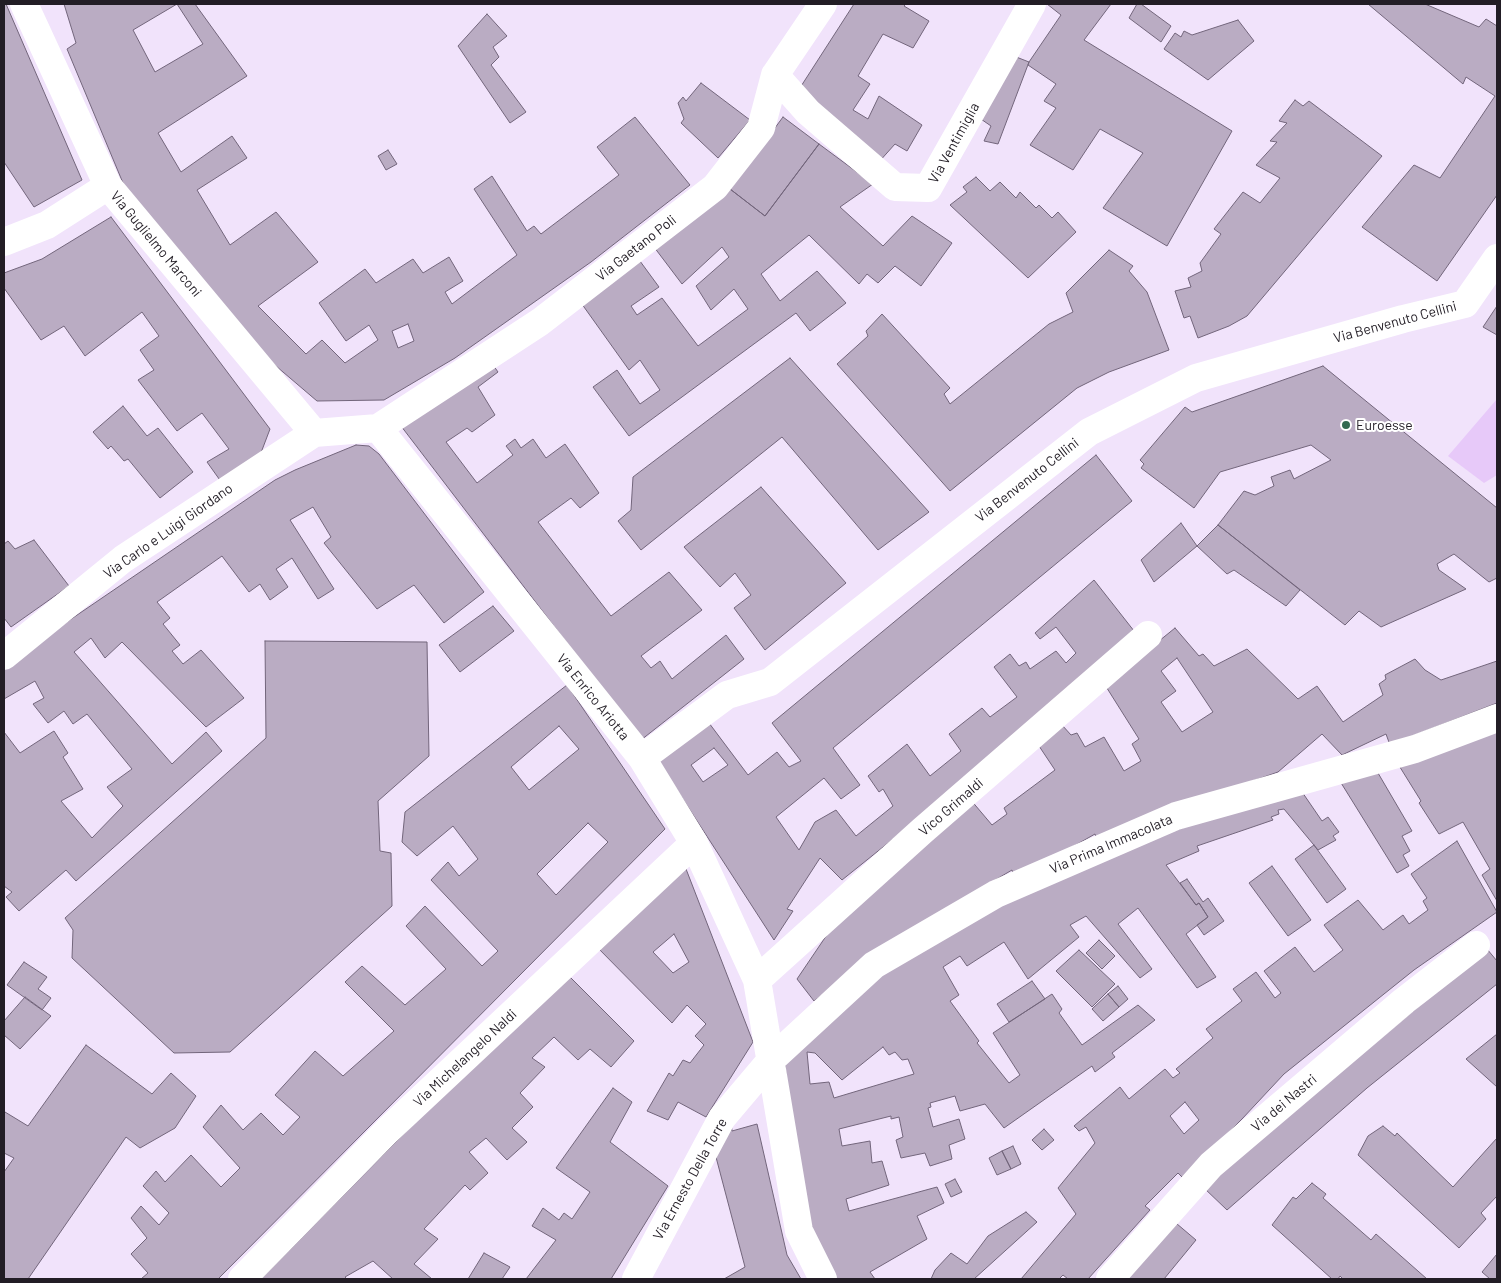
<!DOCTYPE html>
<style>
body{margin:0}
#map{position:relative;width:1501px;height:1283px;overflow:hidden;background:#f1e3fb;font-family:Barlow,sans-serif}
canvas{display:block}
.frame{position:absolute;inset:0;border:5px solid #221d25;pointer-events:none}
</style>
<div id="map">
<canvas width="1501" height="1283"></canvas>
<div class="frame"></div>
</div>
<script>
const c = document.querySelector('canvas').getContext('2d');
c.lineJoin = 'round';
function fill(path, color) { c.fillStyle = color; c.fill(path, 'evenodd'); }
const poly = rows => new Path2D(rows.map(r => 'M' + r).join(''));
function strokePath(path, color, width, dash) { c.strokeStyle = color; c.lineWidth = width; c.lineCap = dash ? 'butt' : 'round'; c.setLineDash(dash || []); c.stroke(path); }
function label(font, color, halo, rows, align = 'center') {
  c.font = font + ' Barlow,sans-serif'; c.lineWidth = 4; c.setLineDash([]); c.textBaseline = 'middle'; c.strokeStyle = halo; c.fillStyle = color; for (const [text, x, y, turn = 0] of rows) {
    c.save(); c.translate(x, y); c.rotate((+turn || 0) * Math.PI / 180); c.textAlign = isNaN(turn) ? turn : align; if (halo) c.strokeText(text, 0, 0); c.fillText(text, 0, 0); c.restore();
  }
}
fill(poly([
 [1497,399,1497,475,1484,483,1448,456]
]), '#e7c9f9');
const building = poly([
 [4,4,6,4,82,180,34,207,4,162,4,4],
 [64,4,195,4,247,76,158,133,181,172,232,136,247,158,197,190,230,245,276,212,318,262,258,306,306,354,322,340,345,363,378,340,369,325,346,341,319,303,365,269,376,283,413,259,423,273,449,257,463,281,445,292,452,304,517,255,474,189,492,176,527,231,534,226,541,234,619,175,597,147,635,117,690,185,591,262,455,358,384,400,317,401,229,326,128,195,67,49,76,43,64,4],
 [177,4,203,44,155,72,133,30,177,4],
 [408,324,414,341,398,348,392,331,408,324],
 [854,4,906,4,904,6,929,21,913,48,883,34,858,76,870,84,853,110,868,119,879,96,922,125,907,151,895,144,878,163,796,94,854,4],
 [1047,4,1111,4,1084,40,1232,131,1167,246,1103,208,1143,153,1100,129,1073,170,1030,145,1056,108,1044,101,1056,84,1028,65,1029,62,1061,15,1047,4],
 [1137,4,1141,4,1171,26,1161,42,1129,18,1137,4],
 [1368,4,1425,4,1479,27,1486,19,1497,26,1497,195,1437,281,1362,227,1414,165,1440,178,1495,96,1466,77,1463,84,1368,4],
 [487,14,507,36,493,47,499,57,491,65,526,112,510,123,458,46,487,14],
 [1238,20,1254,41,1208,80,1164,49,1175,33,1181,37,1184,31,1192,35,1238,20],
 [1006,53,1029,62,998,144,984,141,991,126,978,117,1006,53],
 [701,83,750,120,718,158,681,123,684,119,678,103,683,97,686,101,701,83],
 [1295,100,1303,106,1309,101,1382,156,1247,316,1229,326,1198,338,1190,316,1184,318,1175,291,1191,287,1188,278,1202,271,1200,263,1221,234,1214,229,1243,192,1260,203,1280,178,1256,165,1277,142,1270,141,1287,123,1279,121,1295,100],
 [783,117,819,144,765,216,730,189,783,117],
 [819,144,873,184,840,207,883,246,912,216,952,243,921,286,895,266,878,283,867,274,859,284,809,235,761,274,780,301,817,271,846,303,810,331,796,313,629,436,593,387,617,370,640,404,660,390,640,360,629,370,579,300,637,257,659,287,631,306,637,315,662,298,698,346,748,309,734,289,711,310,696,286,729,257,722,247,682,284,654,247,730,189,765,216,819,144],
 [388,150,397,164,386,170,378,156,388,150],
 [976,177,990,191,1000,182,1016,198,1020,192,1036,208,1039,205,1052,218,1058,212,1076,232,1028,278,950,205,967,192,963,187,976,177],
 [111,217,270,429,259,458,222,483,207,462,229,449,202,413,177,431,138,380,154,370,140,350,159,336,142,312,85,356,64,326,41,340,4,288,4,273,42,259,111,217],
 [1109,250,1133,266,1129,271,1147,292,1169,350,1109,372,1077,388,950,491,837,364,868,336,866,331,882,314,950,388,944,394,950,404,1049,324,1073,312,1066,293,1109,250],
 [1497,306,1497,335,1483,327,1497,306],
 [790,358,929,512,878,550,782,437,641,550,618,521,631,510,633,477,790,358],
 [491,362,498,372,478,387,495,415,472,432,467,428,446,442,477,483,513,455,506,446,515,439,521,448,533,439,546,458,565,444,599,493,580,508,571,498,538,522,611,616,669,572,702,610,641,656,651,668,660,661,672,679,726,635,744,659,641,740,401,426,491,362],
 [1323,366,1497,508,1497,578,1489,582,1454,554,1437,564,1439,570,1466,589,1381,627,1359,611,1345,625,1218,525,1244,491,1255,495,1274,486,1271,477,1290,470,1294,479,1331,460,1311,445,1220,472,1194,508,1141,468,1144,464,1140,460,1185,407,1192,412,1323,366],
 [123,406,147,436,158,428,193,472,160,498,128,459,124,461,111,446,108,449,93,432,123,406],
 [356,445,369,446,379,454,484,592,444,623,414,585,377,609,324,543,331,537,313,507,290,520,334,589,318,599,292,558,276,569,288,587,270,600,260,584,249,592,222,556,157,602,170,618,163,624,180,645,172,651,183,664,201,650,244,698,206,727,122,642,105,658,91,638,74,652,172,764,206,732,222,751,76,881,66,870,19,911,6,897,12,892,4,886,4,732,20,753,54,731,68,753,63,757,83,789,61,801,92,838,123,806,107,787,132,769,87,714,73,724,64,711,48,723,33,704,44,698,35,681,4,699,4,669,58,628,275,480,295,470,356,445],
 [1096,455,1132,501,833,748,860,785,841,799,824,778,776,817,799,850,815,822,836,810,856,836,893,806,883,789,879,792,868,776,907,744,930,776,961,751,949,734,982,708,990,717,1017,697,994,667,1010,654,1019,666,1026,662,1030,669,1056,651,1066,663,1076,653,1056,627,1040,639,1035,633,1094,580,1138,636,994,758,842,880,820,858,787,909,793,911,774,940,655,756,706,719,748,775,777,752,789,767,801,761,772,723,1096,455],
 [714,748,728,765,703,782,691,765,714,748],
 [761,487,846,583,765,650,734,608,751,595,735,573,720,587,684,547,761,487],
 [1181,523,1197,546,1154,582,1141,560,1181,523],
 [1218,525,1300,590,1286,606,1234,570,1227,574,1197,546,1218,525],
 [34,540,69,586,11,627,4,618,4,544,8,541,15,549,34,540],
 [493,606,514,631,460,672,439,645,493,606],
 [1175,628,1199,656,1203,654,1214,666,1247,649,1298,699,1317,686,1343,722,1383,695,1379,684,1386,679,1385,675,1415,659,1425,670,1441,680,1497,661,1497,703,1390,745,1386,734,1342,755,1322,734,1278,772,1174,809,1097,841,1095,834,1037,867,1013,874,1012,870,919,925,814,1001,797,979,862,883,970,799,992,825,1007,814,1004,808,1055,770,1037,743,1062,725,1071,735,1077,733,1085,747,1104,737,1124,771,1141,761,1132,744,1139,739,1105,685,1175,628],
 [1177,658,1213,712,1182,732,1161,702,1176,691,1161,671,1177,658],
 [265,641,427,642,429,756,378,801,380,851,391,853,392,906,230,1052,174,1053,72,958,73,930,65,918,266,738,265,641],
 [567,685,665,829,218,1279,141,1279,148,1273,131,1254,147,1238,131,1218,141,1206,159,1225,169,1213,143,1186,156,1171,165,1182,191,1155,221,1187,240,1168,203,1127,221,1105,243,1130,261,1113,283,1135,300,1117,275,1095,315,1051,343,1076,394,1031,345,982,362,966,405,1005,446,969,406,926,425,906,482,966,498,951,431,880,448,862,459,876,478,859,453,826,417,856,402,842,405,812,567,685],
 [559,726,579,749,529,790,511,767,559,726],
 [588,823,608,842,556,895,537,874,588,823],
 [1497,727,1497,901,1482,875,1490,869,1463,822,1439,834,1419,803,1421,801,1398,764,1497,727],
 [1378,773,1412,831,1402,836,1410,851,1403,855,1409,866,1397,873,1338,778,1378,773],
 [1298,786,1322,821,1328,817,1339,832,1333,836,1336,840,1318,850,1284,809,1278,810,1279,814,1271,817,1273,820,1197,846,1199,851,1166,865,1196,905,1199,903,1208,917,1186,934,1216,977,1197,988,1138,908,1118,924,1152,969,1140,978,1086,916,1070,925,1079,937,1028,979,1004,942,967,966,960,956,943,967,959,995,950,1001,979,1041,977,1043,1009,1083,1020,1075,993,1033,1052,994,1062,1009,1059,1013,1082,1045,1138,1005,1155,1020,1112,1053,1115,1057,1095,1072,1092,1066,1004,1128,985,1104,960,1111,955,1096,930,1103,931,1107,928,1108,933,1127,959,1119,965,1139,949,1145,952,1159,930,1166,925,1153,901,1158,896,1140,903,1137,899,1117,891,1119,891,1116,839,1129,842,1146,870,1141,872,1163,882,1161,889,1185,846,1199,849,1211,937,1187,944,1203,917,1216,927,1239,870,1272,875,1279,827,1279,799,1183,783,1050,897,959,1076,866,1298,786],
 [883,1047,889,1055,895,1052,902,1060,908,1059,914,1074,834,1098,829,1082,810,1084,807,1052,815,1053,842,1080,883,1047],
 [1457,841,1497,912,1414,970,1284,1074,1242,1119,1183,1178,1178,1173,1145,1206,1150,1210,1088,1279,1068,1279,1063,1275,1059,1279,1021,1279,1076,1214,1058,1188,1095,1143,1086,1127,1079,1131,1074,1126,1120,1087,1129,1099,1165,1069,1173,1078,1180,1073,1176,1069,1213,1038,1206,1029,1242,1001,1233,989,1256,972,1275,998,1281,993,1264,971,1295,947,1314,972,1343,950,1324,925,1358,900,1383,930,1403,915,1409,924,1428,910,1423,901,1427,898,1411,874,1457,841],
 [1185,1102,1199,1120,1184,1134,1170,1116,1185,1102],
 [1314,845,1346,889,1327,903,1295,859,1314,845],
 [681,856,753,1042,706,1117,678,1102,668,1120,647,1111,669,1073,673,1076,683,1060,690,1063,704,1045,695,1036,706,1024,687,1005,672,1023,593,943,681,856],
 [674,934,689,962,673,973,653,952,674,934],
 [1272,866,1311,920,1288,936,1249,883,1272,866],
 [1187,879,1203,902,1208,898,1224,921,1204,935,1197,925,1208,917,1199,903,1196,905,1180,883,1187,879],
 [1099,940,1115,956,1102,969,1086,953,1099,940],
 [1487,949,1497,961,1497,984,1367,1088,1227,1210,1203,1187,1487,949],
 [1079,950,1115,984,1092,1007,1056,971,1079,950],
 [24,962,47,977,38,989,51,998,42,1010,7,985,24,962],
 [564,971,634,1041,611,1067,590,1049,578,1060,554,1037,532,1058,545,1067,520,1093,533,1107,512,1128,527,1142,507,1160,486,1138,469,1152,488,1173,470,1190,465,1185,424,1229,438,1239,414,1264,432,1279,393,1279,373,1261,345,1277,347,1279,261,1279,564,971],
 [1032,981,1045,999,1009,1022,997,1004,1032,981],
 [1118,986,1128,999,1119,1007,1108,994,1118,986],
 [1108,994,1119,1007,1103,1021,1092,1009,1108,994],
 [25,997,51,1016,20,1049,4,1035,4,1021,25,997],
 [1497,1034,1497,1087,1466,1059,1497,1034],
 [86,1045,152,1094,171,1073,196,1096,175,1128,140,1148,126,1137,28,1279,4,1279,4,1172,14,1158,4,1153,4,1115,5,1112,28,1126,86,1045],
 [613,1088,632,1102,610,1142,668,1186,611,1279,526,1279,556,1240,532,1226,543,1208,559,1220,564,1213,572,1219,590,1192,556,1168,613,1088],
 [731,1121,732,1131,757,1124,787,1255,801,1279,724,1279,745,1267,712,1142,731,1121],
 [1383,1126,1395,1136,1397,1133,1453,1187,1497,1138,1497,1196,1481,1213,1486,1219,1459,1248,1358,1155,1368,1136,1383,1126],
 [1044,1129,1054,1140,1042,1150,1032,1140,1044,1129],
 [1013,1146,1021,1164,1011,1169,1002,1151,1013,1146],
 [1002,1151,1011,1169,997,1175,989,1158,1002,1151],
 [955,1179,962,1192,951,1197,945,1184,955,1179],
 [1312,1183,1326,1194,1323,1198,1371,1240,1376,1234,1427,1279,1343,1279,1340,1276,1338,1279,1332,1279,1272,1225,1293,1197,1296,1199,1312,1183],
 [1026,1212,1037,1222,974,1279,931,1279,935,1270,951,1253,967,1264,988,1236,1026,1212],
 [1170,1218,1196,1240,1164,1279,1118,1279,1170,1218],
 [484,1253,510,1267,502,1279,468,1279,484,1253],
 [1497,1254,1497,1279,1490,1279,1482,1272,1497,1254]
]);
fill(building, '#baacc3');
strokePath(building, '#72657b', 1);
strokePath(poly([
 [24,4,108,186,314,433],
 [775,75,808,112,895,187,928,188,1032,4],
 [4,242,47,225,108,186],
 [378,428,540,322,715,187,761,128,775,75,823,4],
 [4,656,123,559,314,433,378,428,642,758,694,843,757,980,799,1231,823,1279],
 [642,758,727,695,770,682,1089,432,1196,378,1403,319,1465,304,1497,258],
 [757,980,922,831,1148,635],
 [242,1279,387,1131,694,843],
 [636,1279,722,1118,771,1060,874,965,996,894,1176,816,1415,749,1497,718],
 [1110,1279,1211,1165,1404,1001,1476,945]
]), '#fff', 28);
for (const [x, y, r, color] of [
 [1346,425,5,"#326950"]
]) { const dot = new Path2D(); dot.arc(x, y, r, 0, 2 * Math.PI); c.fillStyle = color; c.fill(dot); strokePath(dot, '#fff', 2); }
label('14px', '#221d25', '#fff', [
 ["Via Ventimiglia",954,143,-61],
 ["Via Guglielmo Marconi",156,244,50],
 ["Via Gaetano Poli",636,248,-38],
 ["Via Benvenuto Cellini",1395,322,-15],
 ["Via Benvenuto Cellini",1027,480,-38],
 ["Via Carlo e Luigi Giordano",168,531,-35],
 ["Via Enrico Ariotta",593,697,51],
 ["Vico Grimaldi",951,807,-41],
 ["Via Prima Immacolata",1111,844,-23],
 ["Via Michelangelo Naldi",465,1058,-43],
 ["Via dei Nastri",1284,1103,-40],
 ["Via Ernesto Della Torre",690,1179,-61]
]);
label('14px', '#221d25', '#fff', [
 ["Euroesse",1356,425]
], 'left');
</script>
